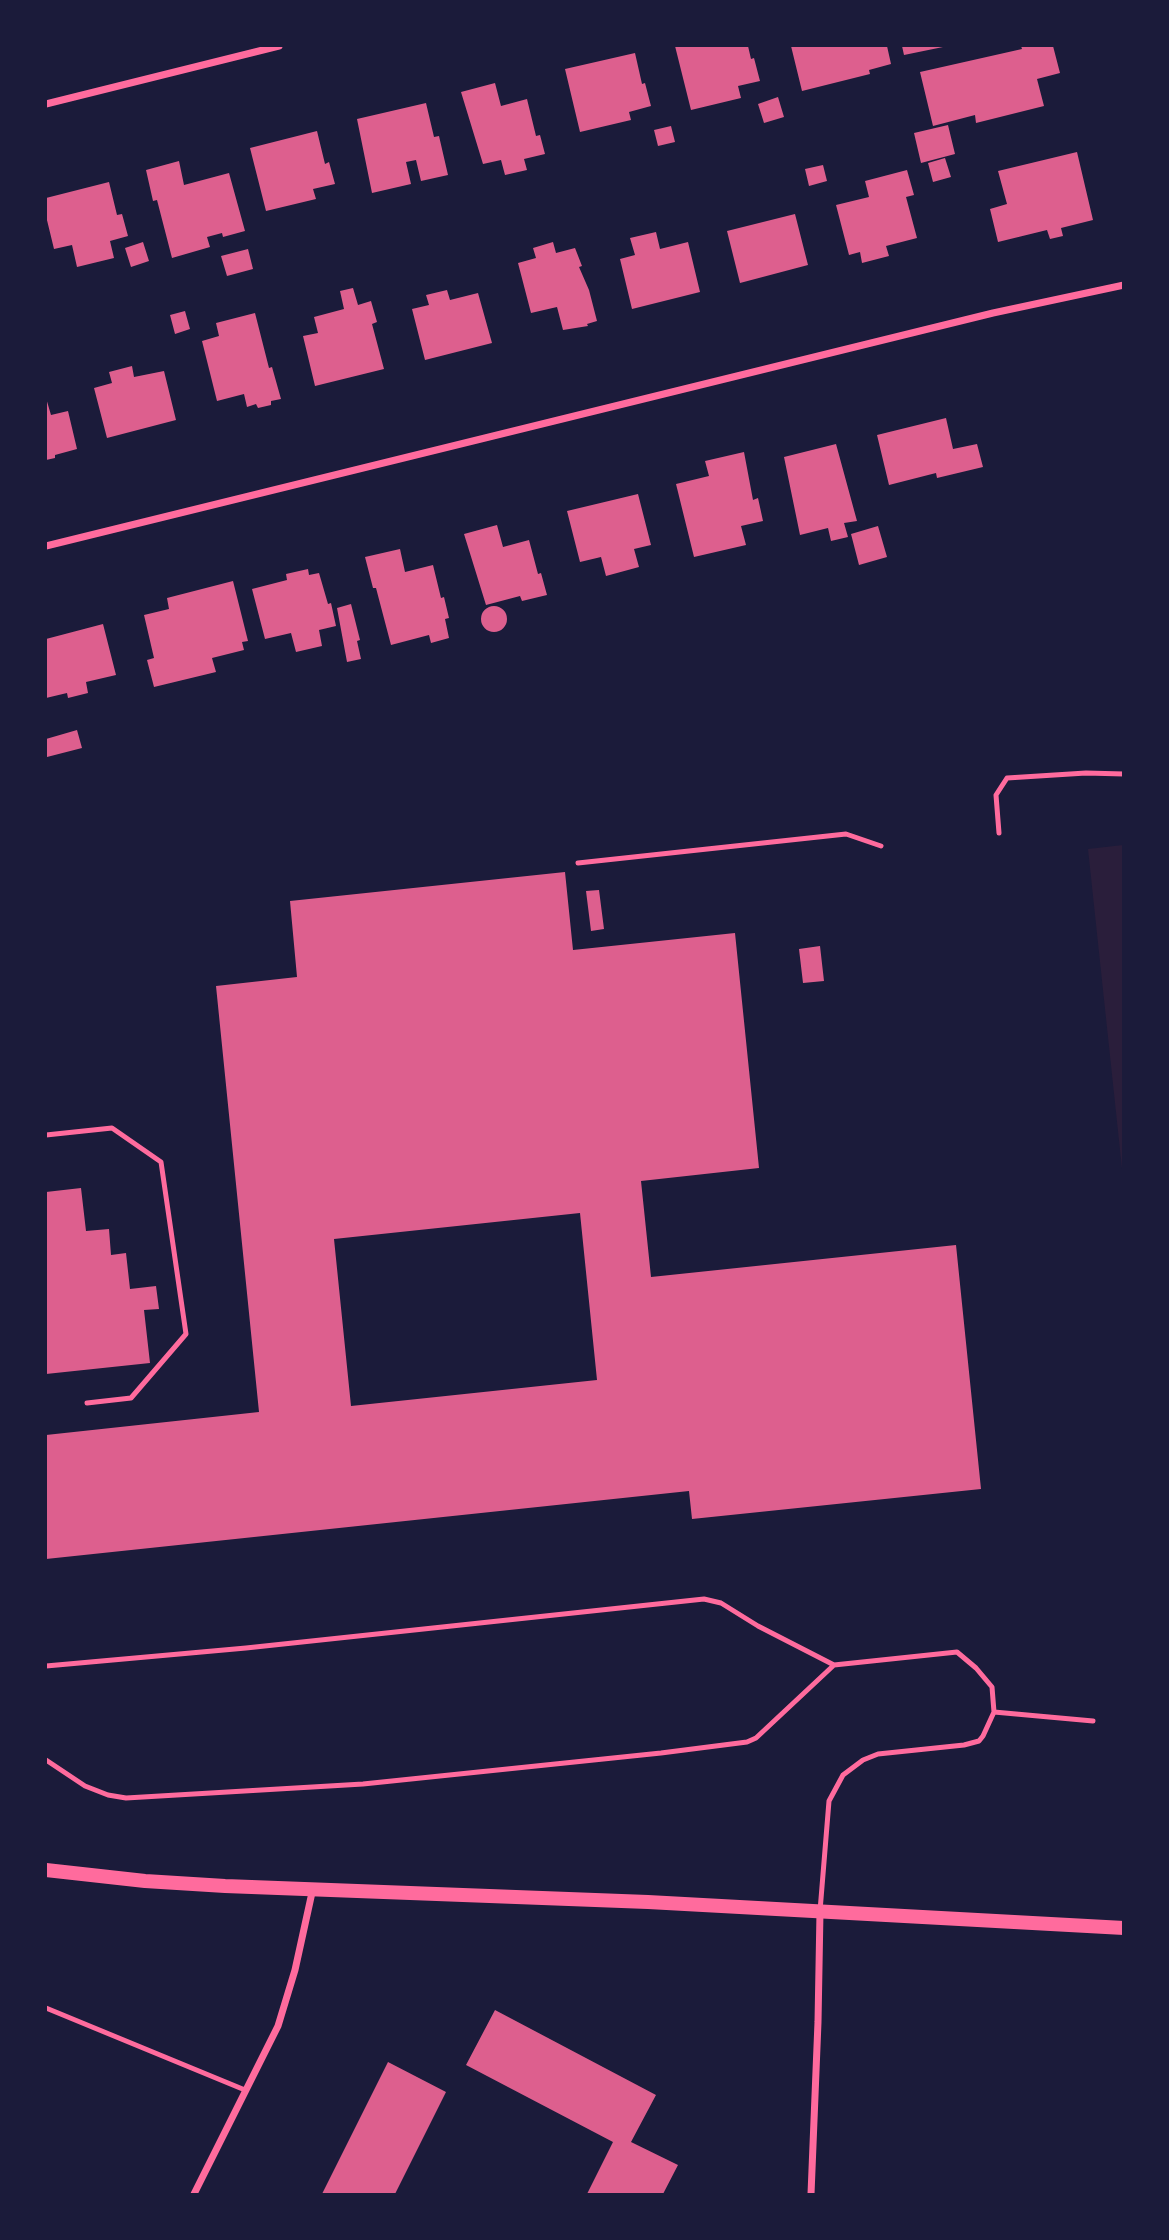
<!DOCTYPE html>
<style>
body{margin:0}
#map{position:relative;width:1169px;height:2240px;overflow:hidden;background:#1b1b3a;font-family:"IBM Plex Sans",sans-serif}
canvas{display:block}
.frame{position:absolute;inset:0;border:47px solid #1b1b3a;pointer-events:none}
</style>
<div id="map">
<canvas width="1169" height="2240"></canvas>
<div class="frame"></div>
</div>
<script>
const c = document.querySelector('canvas').getContext('2d');
c.lineJoin = 'round';
function fill(path, color) { c.fillStyle = color; c.fill(path, 'evenodd'); }
const poly = rows => new Path2D(rows.map(r => 'M' + r).join(''));
function strokePath(path, color, width, dash) { c.strokeStyle = color; c.lineWidth = width; c.lineCap = dash ? 'butt' : 'round'; c.setLineDash(dash || []); c.stroke(path); }
fill(poly([
 [1123,845,1124,845,1123,1178,1088,849]
]), '#2a1e3b');
fill(poly([
 [675,46,748,46,751,59,754,58,760,81,738,86,741,98,691,110],
 [791,46,887,46,891,64,869,70,870,74,802,91],
 [902,46,943,46,943,47,904,55],
 [1021,46,1053,46,1060,73,1037,79,1044,106,976,123,975,115,933,126,920,72,1022,49],
 [635,53,642,84,645,83,651,106,629,112,631,120,580,132,565,69],
 [495,83,501,106,527,99,536,136,540,135,545,154,524,159,527,170,505,175,501,160,483,164,461,92],
 [778,97,784,117,764,123,758,104],
 [426,103,434,137,439,136,448,175,421,181,416,160,406,162,411,184,372,193,357,119],
 [948,125,955,154,921,163,914,133],
 [671,126,675,142,658,146,654,130],
 [317,131,325,164,329,162,335,184,313,189,316,199,266,211,250,148],
 [1077,152,1093,220,1061,228,1063,236,1050,239,1047,230,998,242,990,209,1007,204,998,171],
 [945,158,951,177,933,182,928,163],
 [179,161,184,185,229,173,245,231,223,237,222,233,207,237,210,247,172,258,157,200,153,201,146,170],
 [823,165,827,181,809,186,805,169],
 [907,170,914,195,906,197,917,238,886,246,889,256,862,263,860,252,849,255,836,205,869,197,865,181],
 [109,182,117,215,122,214,128,236,110,241,114,258,77,267,72,245,54,249,46,216,46,198],
 [795,214,808,265,740,283,727,231],
 [656,232,660,249,688,242,700,292,632,309,620,259,635,255,630,238],
 [143,242,149,261,131,267,125,248],
 [553,242,556,253,575,248,582,266,579,267,589,290,597,321,587,324,588,326,563,330,557,307,531,313,518,263,536,258,533,248],
 [248,249,253,269,227,276,221,256],
 [353,288,358,305,371,301,377,322,372,324,384,369,315,386,303,336,318,333,314,317,344,309,340,291],
 [447,290,450,300,478,293,492,343,425,360,412,309,429,305,426,295],
 [185,311,190,329,175,334,170,315],
 [255,313,269,368,272,367,281,399,271,401,271,405,258,408,256,404,247,407,244,394,217,401,202,341,219,336,216,323],
 [132,366,134,377,164,371,176,420,107,438,94,388,112,383,109,372],
 [46,398,51,415,68,411,77,449,55,455,55,458,46,460],
 [946,418,953,449,977,444,983,467,937,478,936,473,889,485,877,435],
 [836,444,857,521,844,523,848,537,831,541,828,528,800,535,784,457],
 [744,452,753,500,758,498,763,521,741,526,746,545,694,557,676,484,709,476,705,461],
 [638,494,651,545,634,549,639,567,606,576,601,557,580,562,567,511],
 [497,525,503,547,529,540,538,574,541,573,547,595,522,601,520,596,486,605,464,534],
 [878,526,887,557,859,565,851,534],
 [400,549,405,572,433,565,441,598,444,597,449,618,445,619,449,638,431,643,429,635,391,645,376,588,373,588,365,557],
 [308,569,309,575,319,573,328,604,331,603,336,626,319,630,322,646,296,652,291,633,265,639,252,589,287,580,286,574],
 [233,581,248,641,242,642,244,650,212,658,216,672,154,687,147,660,154,658,144,615,169,609,167,598],
 [351,604,360,640,357,641,361,659,347,662,337,608],
 '481 619a13 13 0 1 1 26 0a13 13 0 1 1-26 0Z',
 [103,624,116,675,86,682,88,693,68,698,67,693,46,698,46,639],
 [77,730,82,748,47,757,46,739],
 [565,872,573,950,735,933,759,1168,641,1181,651,1277,956,1245,981,1489,692,1519,689,1491,46,1559,46,1435,259,1412,216,986,297,977,290,901],
 [580,1213,597,1380,351,1406,334,1239],
 [599,890,604,929,591,931,586,891],
 [820,946,824,981,803,983,799,949],
 [81,1188,86,1231,109,1229,111,1255,126,1253,130,1289,156,1286,159,1309,144,1310,150,1363,46,1374,46,1192],
 [495,2010,656,2095,631,2142,678,2165,663,2194,587,2194,613,2142,466,2065],
 [388,2062,446,2092,395,2194,322,2194]
]), '#dd5f8e');
strokePath(poly([
 [999,833,996,795,1007,778,1086,773,1124,774],
 [578,863,846,834,881,846],
 [46,1135,112,1128,161,1162,186,1334,131,1398,87,1403],
 [46,1666,246,1648,704,1599,721,1603,758,1626,834,1665,957,1652,976,1668,992,1687,994,1712,983,1736,979,1741,964,1745,878,1754,863,1760,843,1775,829,1801,820,1911],
 [994,1712,1093,1721],
 [46,1760,85,1786,108,1795,126,1798,363,1784,661,1753,747,1742,756,1738,834,1665],
 [46,2008,245,2090]
]), '#ff6b9d', 5);
strokePath(poly([
 [46,104,279,46],
 [46,546,993,313,1124,285],
 [194,2194,278,2026,295,1970,313,1888],
 [811,2194,818,2022,820,1912]
]), '#ff6b9d', 7);
strokePath(poly([
 [46,1870,145,1881,225,1886,648,1902,1124,1928]
]), '#ff6b9d', 14);
</script>
